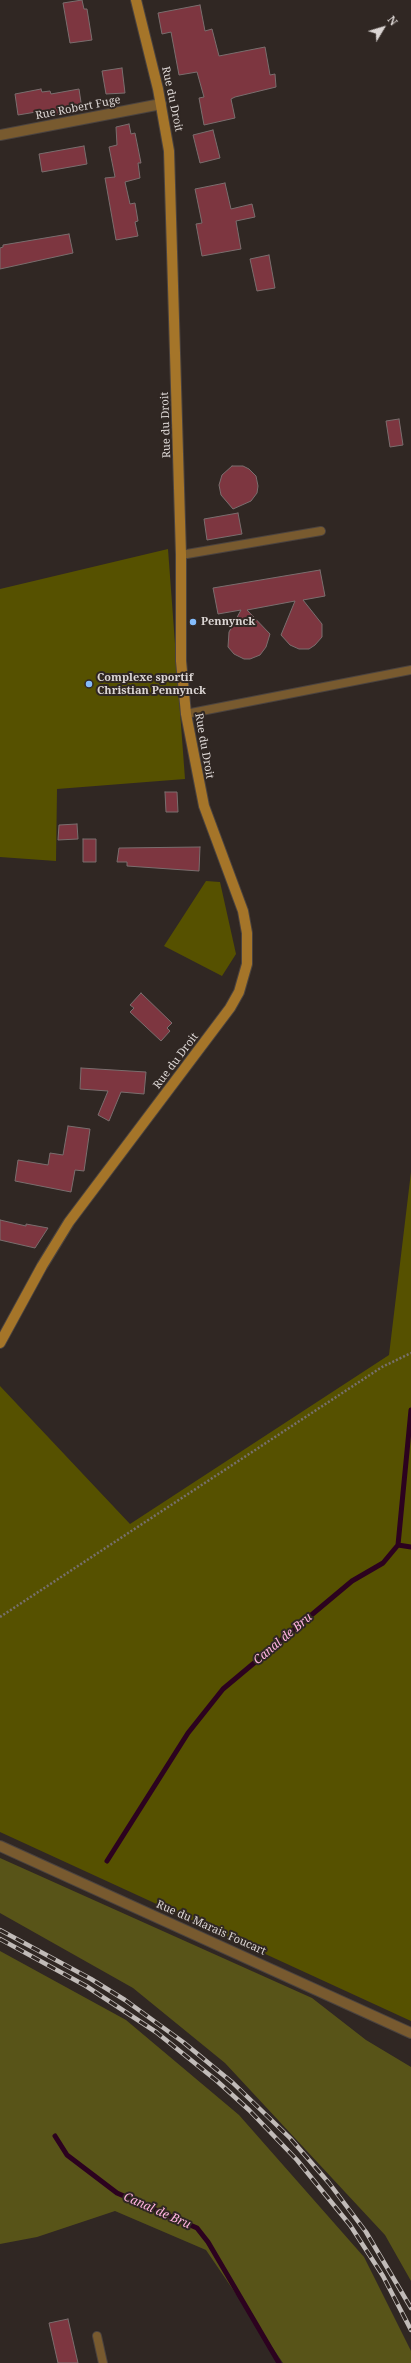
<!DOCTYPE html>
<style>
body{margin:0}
#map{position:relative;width:411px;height:2363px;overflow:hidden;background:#302723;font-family:"Noto Serif",serif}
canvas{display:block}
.north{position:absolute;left:363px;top:8px;width:40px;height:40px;-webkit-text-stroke:3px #302723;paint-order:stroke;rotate:52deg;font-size:11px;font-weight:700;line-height:16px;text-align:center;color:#dbd5d3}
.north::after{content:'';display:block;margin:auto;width:14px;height:18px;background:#dbd5d3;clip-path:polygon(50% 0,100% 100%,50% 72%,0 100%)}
</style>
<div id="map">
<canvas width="411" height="2363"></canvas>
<div class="north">N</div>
</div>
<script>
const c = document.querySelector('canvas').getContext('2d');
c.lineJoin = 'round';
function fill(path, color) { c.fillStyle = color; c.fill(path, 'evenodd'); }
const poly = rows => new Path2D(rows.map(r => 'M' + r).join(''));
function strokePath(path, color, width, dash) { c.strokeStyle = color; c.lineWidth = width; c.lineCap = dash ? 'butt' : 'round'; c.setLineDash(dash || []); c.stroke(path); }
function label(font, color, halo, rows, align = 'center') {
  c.font = font + ' "Noto Serif",serif'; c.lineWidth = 4; c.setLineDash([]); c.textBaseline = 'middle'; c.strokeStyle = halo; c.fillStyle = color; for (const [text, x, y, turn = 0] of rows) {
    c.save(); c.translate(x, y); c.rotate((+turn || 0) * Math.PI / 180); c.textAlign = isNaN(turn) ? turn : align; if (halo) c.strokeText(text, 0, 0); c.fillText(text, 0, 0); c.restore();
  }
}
fill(poly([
 [168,549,185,779,57,789,56,861,0,857,0,589],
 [206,881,220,882,236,954,222,976,164,946],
 [411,1172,411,2021,0,1832,0,1386,130,1524,389,1355]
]), '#565100');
fill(poly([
 [0,1858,312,1998,366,2040,411,2067,411,2281,385,2235,225,2063,133,1988,0,1913],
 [0,1951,126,2020,239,2115,364,2257,411,2351,411,2363,283,2363,206,2250,115,2211,37,2237,0,2244]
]), '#585418');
strokePath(poly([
 [398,1545,411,1547],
 [107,1861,188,1733,223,1689,352,1581,383,1563,398,1545,411,1410],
 [55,2136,67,2155,117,2193,197,2228,208,2242,279,2363]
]), '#2c021f', 5);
const building = poly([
 [82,0,84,9,87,9,92,40,70,43,63,3,82,0],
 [200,5,205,31,212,29,219,56,265,47,270,75,275,74,276,87,235,97,231,99,235,118,204,125,199,98,204,97,197,72,179,75,171,32,162,34,158,13,200,5],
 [122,68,125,93,106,94,102,71,122,68],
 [41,89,42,92,50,91,51,94,79,89,82,109,49,116,48,110,18,115,15,94,41,89],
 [129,124,131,134,135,133,141,163,138,163,140,178,125,182,130,204,135,203,138,221,135,222,138,236,116,240,105,178,115,177,109,147,117,145,116,127,129,124],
 [213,130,220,158,200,163,193,135,213,130],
 [84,146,87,164,42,172,39,154,84,146],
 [225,183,231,209,252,204,255,217,236,221,241,249,202,256,196,224,202,223,195,189,225,183],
 [69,234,73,253,0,269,0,248,3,247,3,245,69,234],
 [269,255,275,288,257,291,250,259,269,255],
 [399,419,403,445,390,447,386,421,399,419],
 [232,466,243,466,249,469,256,476,258,486,257,493,251,501,233,509,221,495,219,485,222,475,232,466],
 [238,513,242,534,207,540,204,519,238,513],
 [320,570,325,596,303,600,322,624,322,637,315,645,309,649,299,649,290,645,281,635,295,601,247,610,270,634,266,647,260,655,250,659,244,659,234,654,228,647,229,632,241,610,218,614,213,588,320,570],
 [165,792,177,792,178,812,166,812,165,792],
 [77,824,78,839,58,840,59,825,77,824],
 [83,839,96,839,96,862,83,862,83,839],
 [200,847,199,871,127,866,127,862,117,862,119,848,200,847],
 [141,993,172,1023,167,1028,170,1031,161,1041,130,1012,134,1008,130,1005,141,993],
 [81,1068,146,1072,144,1094,121,1092,109,1121,98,1115,108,1091,80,1089,81,1068],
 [68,1126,90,1129,84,1171,75,1170,71,1192,15,1181,18,1160,48,1165,50,1153,63,1155,68,1126],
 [0,1220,26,1226,26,1224,48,1228,35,1248,0,1240,0,1220],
 [68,2319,78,2363,58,2363,49,2323,68,2319]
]);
fill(building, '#7d3640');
strokePath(building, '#7a6e6e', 1);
const lane = poly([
 [181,555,321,531],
 [186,714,411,670],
 [97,2336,103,2363]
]);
const street = poly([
 [0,135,161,104],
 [0,1846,411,2033]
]);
const secondary = poly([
 [0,1343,42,1266,69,1222,230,1008,239,992,247,964,247,933,243,911,204,806,186,714,181,661,181,555,169,151,158,89,136,0]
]);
strokePath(lane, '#4b433f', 10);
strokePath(street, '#4b433f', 12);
strokePath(secondary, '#4b433f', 12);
strokePath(poly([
 [0,1617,382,1367,411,1353]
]), '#77706c', 2.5, [2, 2]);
strokePath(lane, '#785a2f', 8);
strokePath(street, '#785a2f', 10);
strokePath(secondary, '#a57529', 10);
const rail = poly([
 [0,1930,91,1979,125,2000,183,2042,233,2083,290,2138,329,2183,366,2232,411,2308],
 [0,1939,86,1986,156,2032,217,2081,249,2110,297,2160,350,2225,383,2276,411,2330]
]);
strokePath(rail, '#c1bbb8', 4.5);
strokePath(rail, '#302723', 3, [9]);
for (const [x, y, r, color] of [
 [193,622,4,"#84bcfb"],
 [89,684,4,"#84bcfb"]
]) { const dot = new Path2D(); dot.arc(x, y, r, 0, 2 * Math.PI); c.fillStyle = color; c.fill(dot); strokePath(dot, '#302723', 1.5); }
label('11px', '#dbd5d3', '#302723', [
 ["Rue du Droit",172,99,78],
 ["Rue Robert Fuge",78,108,-11],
 ["Rue du Droit",166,425,-92],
 ["Rue du Droit",204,746,80],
 ["Rue du Droit",176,1061,-53],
 ["Rue du Marais Foucart",211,1928,24]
]);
label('bold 11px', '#dbd5d3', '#302723', [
 ["Pennynck",201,622],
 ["Complexe sportif",97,678],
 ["Christian Pennynck",97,691]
], 'left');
label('italic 12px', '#ffb3df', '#302723', [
 ["Canal de Bru",283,1639,-40],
 ["Canal de Bru",157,2211,24]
]);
</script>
